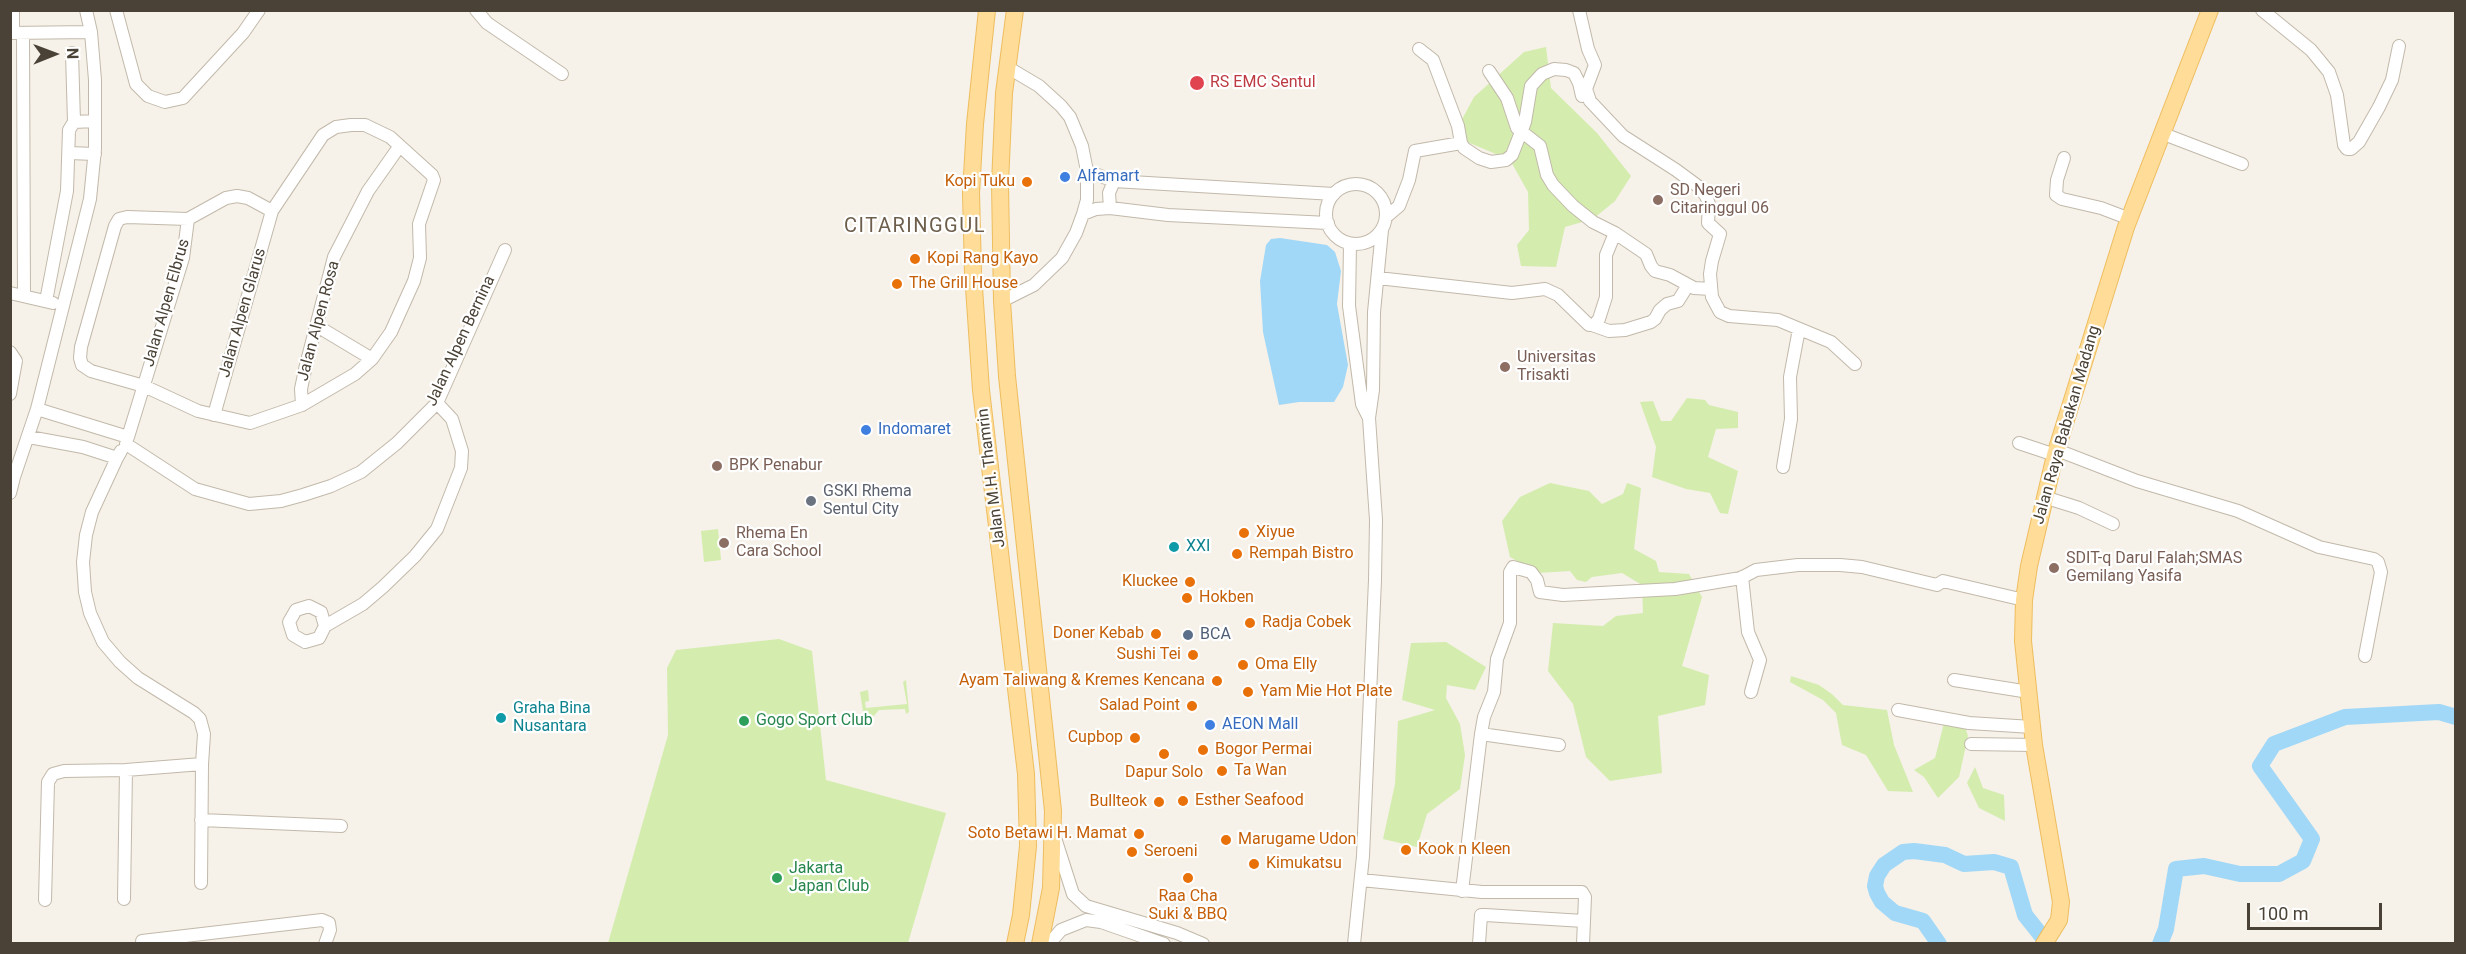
<!DOCTYPE html>
<style>
body{margin:0}
#map{position:relative;width:2466px;height:954px;overflow:hidden;background:#f6f1e9;font-family:Roboto,sans-serif}
canvas{display:block}
.frame{position:absolute;inset:0;border:12px solid #4a4236;pointer-events:none}
.north{position:absolute;left:24px;top:24px;width:60px;height:60px;-webkit-text-stroke:4px #fff;paint-order:stroke;rotate:89deg;font-size:16px;font-weight:700;line-height:24px;text-align:center;color:#4a4236}
.north::after{content:'';display:block;margin:auto;width:21px;height:27px;background:#4a4236;clip-path:polygon(50% 0,100% 100%,50% 72%,0 100%)}
.scale{position:absolute;left:2247px;top:903px;width:135px;height:27px;box-sizing:border-box;border:3px solid #4a4236;border-top:0;padding-left:8px;font-size:18px;line-height:21px;white-space:nowrap;color:#4a4236;-webkit-text-stroke:4px #fff;paint-order:stroke}
</style>
<div id="map">
<canvas width="2466" height="954"></canvas>
<div class="frame"></div>
<div class="north">N</div>
<div class="scale">100 m</div>
</div>
<script>
const c = document.querySelector('canvas').getContext('2d');
c.lineJoin = 'round';
function fill(path, color) { c.fillStyle = color; c.fill(path, 'evenodd'); }
const poly = rows => new Path2D(rows.map(r => 'M' + r).join(''));
function strokePath(path, color, width, dash) { c.strokeStyle = color; c.lineWidth = width; c.lineCap = dash ? 'butt' : 'round'; c.setLineDash(dash || []); c.stroke(path); }
function label(font, color, halo, rows, align = 'center') {
  c.font = font + ' Roboto,sans-serif'; c.lineWidth = 4.5; c.setLineDash([]); c.textBaseline = 'middle'; c.strokeStyle = halo; c.fillStyle = color; for (const [text, x, y, turn = 0] of rows) {
    c.save(); c.translate(x, y); c.rotate((+turn || 0) * Math.PI / 180); c.textAlign = isNaN(turn) ? turn : align; if (halo) c.strokeText(text, 0, 0); c.fillText(text, 0, 0); c.restore();
  }
}
fill(poly([
 [1546,47,1551,88,1597,133,1631,176,1615,201,1593,219,1565,227,1556,267,1521,266,1517,245,1529,230,1528,192,1510,160,1465,141,1459,125,1474,97,1524,52],
 [1687,398,1705,400,1709,405,1738,412,1738,428,1716,429,1708,457,1738,471,1728,514,1720,513,1710,493,1686,489,1652,477,1656,447,1640,402,1653,401,1661,421,1671,421],
 [1550,483,1589,491,1602,504,1623,494,1627,483,1641,488,1634,549,1656,561,1659,572,1689,574,1702,597,1682,666,1709,675,1705,705,1658,716,1662,773,1610,781,1586,757,1573,704,1548,671,1553,623,1603,626,1616,616,1643,613,1642,585,1622,573,1592,577,1586,582,1577,580,1570,571,1538,573,1510,557,1502,521,1520,497],
 [718,529,721,560,704,562,701,531],
 [779,639,812,651,826,780,946,813,908,943,608,943,668,735,667,668,676,650],
 [1446,642,1486,667,1475,690,1447,685,1446,698,1460,724,1465,755,1460,789,1427,814,1417,847,1383,839,1395,784,1398,721,1435,710,1402,700,1411,643],
 [1791,676,1819,685,1833,695,1843,705,1887,710,1894,745,1913,792,1888,791,1866,755,1842,745,1836,713,1823,700,1790,682],
 [906,680,909,712,906,714,905,709,879,710,873,717,864,718,860,692,868,690,869,701,865,702,866,708,907,704,903,682],
 [1944,723,1965,726,1968,736,1959,777,1938,798,1924,777,1914,770,1935,758],
 [1975,767,1983,788,2004,795,2005,821,1979,808,1967,783]
]), '#d4edae');
fill(poly([
 [1280,238,1327,245,1335,252,1341,271,1337,304,1348,365,1343,387,1334,402,1299,402,1279,405,1263,332,1260,281,1266,245,1271,239]
]), '#a1d8f7');
strokePath(poly([
 [1939,944,1923,921,1895,913,1882,902,1877,893,1875,886,1877,876,1884,865,1903,852,1914,851,1945,855,1964,864,1994,862,2011,867,2025,915,2048,944],
 [2160,944,2166,929,2176,869,2204,866,2240,874,2279,874,2303,861,2312,839,2260,766,2274,744,2345,717,2439,712,2456,717]
]), '#a1d8f7', 16);
const minor = poly([
 [13,10,13,33],
 [116,10,136,84,148,96,165,102,183,98,243,33,259,10],
 [476,10,487,23,562,74],
 [1579,10,1588,49,1595,65,1586,89,1590,101,1623,136,1676,170,1699,187,1706,196,1709,204,1708,223,1720,234,1712,261,1710,274,1712,297,1720,312,1729,316,1778,320,1831,342,1855,364],
 [2262,10,2311,50,2329,72,2337,95,2344,145,2347,149,2351,149,2359,142,2379,107,2392,80,2399,46],
 [10,33,91,32],
 [23,33,24,295],
 [1419,49,1433,60,1458,126,1461,143],
 [72,53,74,122],
 [1489,71,1507,98,1517,128,1540,146,1547,175,1553,185,1573,206,1593,222,1615,233,1646,254,1651,266,1655,271,1670,275,1694,288,1711,289],
 [351,125,365,125,390,137,432,175,434,180,419,224,420,258,414,281,391,332,372,359,355,374,302,405,250,423,198,411,144,386,91,371,82,365,80,358,81,347,115,226,119,219,127,217,188,219,226,198,237,196,248,198,272,211,323,135,336,127,351,125],
 [2161,133,2242,164],
 [69,153,95,154],
 [2064,158,2057,180,2056,195,2062,199,2101,208,2130,219],
 [1087,171,1114,181,1334,194],
 '1326 214a30 30 0 1 1 60 0a30 30 0 1 1-60 0Z',
 [1110,208,1109,193,1114,181],
 [1083,214,1096,209,1110,208,1168,215,1328,223],
 [1386,217,1399,206,1409,180,1415,151,1461,143,1464,148,1479,158,1491,162,1506,160,1512,155,1525,122,1531,86,1542,74,1554,69,1566,70,1574,73,1579,83,1582,96],
 [1350,244,1349,306,1362,404,1369,418],
 [1378,278,1512,293,1545,289,1558,295,1589,325,1594,325,1599,319,1606,297,1606,255,1615,233],
 [10,293,53,303],
 [46,301,67,191,69,130,74,122,95,121],
 [1002,301,1034,285,1062,258,1076,233,1083,214,1087,200,1087,171,1082,146,1070,117,1061,106,1039,86,1007,67],
 [1592,325,1609,331,1625,330,1651,322,1655,319,1660,310,1667,304,1678,301,1688,285],
 [317,326,372,359],
 [10,352,16,361,10,394],
 [302,405,301,389,306,365,334,257,368,191,399,147],
 [37,409,128,437,183,258,188,219],
 [214,415,272,211],
 [29,437,83,447,117,458,121,451],
 [2019,443,2055,455],
 [126,444,195,489,249,504,281,501,303,495,331,486,361,472,397,443,437,403,505,250],
 [2057,450,2137,481,2238,511,2319,547,2374,559,2378,562,2381,572,2365,656],
 [1783,467,1791,419,1790,377,1799,329],
 [10,493,14,477,37,409,90,199,95,149,95,80,91,32,86,10],
 [2044,497,2079,508,2113,524],
 [1742,577,1748,632,1760,660,1751,692],
 [325,626,321,612,309,606,296,610,289,622,293,635,305,642,319,638,325,626,363,604,383,587,415,556,437,529,461,468,462,451,452,419,437,403],
 [1954,680,2029,692],
 [1898,710,1969,723,2032,727],
 [1481,734,1559,745],
 [1971,744,2034,745],
 [201,820,341,826],
 [1056,841,1073,894,1086,906,1177,933,1203,944],
 [1361,880,1482,892,1582,892,1585,897,1584,921],
 [201,883,202,764],
 [1462,891,1481,734,1484,717,1494,692,1497,659,1510,623,1510,572,1513,567,1531,572,1537,580,1540,592,1563,595,1675,589,1741,578,1756,570,1798,565,1840,565,1862,567,1937,585,1943,581,2024,600],
 [124,899,126,770],
 [45,900,48,782,53,774,64,771,126,770,202,764,204,734,200,719,194,713,138,678,120,662,103,642,90,613,85,592,83,562,86,535,92,512,117,458],
 [142,941,322,920,329,923,330,930,325,944],
 [1049,944,1061,930,1086,920,1101,922,1164,944],
 [1354,944,1363,856,1375,580,1376,520,1369,418,1373,390,1374,312,1382,230],
 [1479,944,1481,915,1485,915,1584,921,1583,944]
]);
const major = poly([
 [987,10,975,124,971,193,973,273,981,390,1026,774,1028,846,1021,915,1015,944],
 [1015,10,1004,93,1000,183,1002,301,1007,376,1053,811,1051,888,1040,944],
 [2044,944,2059,920,2061,902,2034,745,2023,641,2024,600,2029,566,2055,455,2126,227,2210,10]
]);
strokePath(minor, '#c2b9aa', 14);
strokePath(major, '#eebd5e', 18);
strokePath(minor, '#fff', 12);
strokePath(major, '#fd9', 16);
for (const [x, y, r, color] of [
 [1197,83,8,"#e0444e"],
 [1065,177,6,"#3f7fe0"],
 [1027,182,6,"#e8710a"],
 [1658,200,6,"#8d6e63"],
 [915,259,6,"#e8710a"],
 [897,284,6,"#e8710a"],
 [1505,367,6,"#8d6e63"],
 [866,430,6,"#3f7fe0"],
 [717,466,6,"#8d6e63"],
 [811,501,6,"#6b7280"],
 [1244,533,6,"#e8710a"],
 [724,543,6,"#8d6e63"],
 [1174,547,6,"#0f9aa8"],
 [1237,554,6,"#e8710a"],
 [2054,568,6,"#8d6e63"],
 [1190,582,6,"#e8710a"],
 [1187,598,6,"#e8710a"],
 [1250,623,6,"#e8710a"],
 [1156,634,6,"#e8710a"],
 [1188,635,6,"#5c6f8a"],
 [1193,655,6,"#e8710a"],
 [1243,665,6,"#e8710a"],
 [1217,681,6,"#e8710a"],
 [1248,692,6,"#e8710a"],
 [1192,706,6,"#e8710a"],
 [501,718,6,"#0f9aa8"],
 [744,721,6,"#2e9e5b"],
 [1210,725,6,"#3f7fe0"],
 [1135,738,6,"#e8710a"],
 [1203,750,6,"#e8710a"],
 [1164,754,6,"#e8710a"],
 [1222,771,6,"#e8710a"],
 [1183,801,6,"#e8710a"],
 [1159,802,6,"#e8710a"],
 [1139,834,6,"#e8710a"],
 [1226,840,6,"#e8710a"],
 [1406,850,6,"#e8710a"],
 [1132,852,6,"#e8710a"],
 [1254,864,6,"#e8710a"],
 [777,878,6,"#2e9e5b"],
 [1188,878,6,"#e8710a"]
]) { const dot = new Path2D(); dot.arc(x, y, r, 0, 2 * Math.PI); c.fillStyle = color; c.fill(dot); strokePath(dot, '#fff', 2); }
label('16px', '#be3a42', '#fff', [
 ["RS EMC Sentul",1210,83]
], 'left');
label('16px', '#366cbe', '#fff', [
 ["Alfamart",1077,177],
 ["Indomaret",878,430],
 ["AEON Mall",1222,725]
], 'left');
label('16px', '#c56008', '#fff', [
 ["Kopi Tuku",1015,182,"right"],
 ["Kopi Rang Kayo",927,259],
 ["The Grill House",909,284],
 ["Xiyue",1256,533],
 ["Rempah Bistro",1249,554],
 ["Kluckee",1178,582,"right"],
 ["Hokben",1199,598],
 ["Radja Cobek",1262,623],
 ["Doner Kebab",1144,634,"right"],
 ["Sushi Tei",1181,655,"right"],
 ["Oma Elly",1255,665],
 ["Ayam Taliwang & Kremes Kencana",1205,681,"right"],
 ["Yam Mie Hot Plate",1260,692],
 ["Salad Point",1180,706,"right"],
 ["Cupbop",1123,738,"right"],
 ["Bogor Permai",1215,750],
 ["Ta Wan",1234,771],
 ["Dapur Solo",1164,773,"center"],
 ["Esther Seafood",1195,801],
 ["Bullteok",1147,802,"right"],
 ["Soto Betawi H. Mamat",1127,834,"right"],
 ["Marugame Udon",1238,840],
 ["Kook n Kleen",1418,850],
 ["Seroeni",1144,852],
 ["Kimukatsu",1266,864],
 ["Raa Cha",1188,897,"center"],
 ["Suki & BBQ",1188,915,"center"]
], 'left');
label('16px', '#785e54', '#fff', [
 ["SD Negeri",1670,191],
 ["Citaringgul 06",1670,209],
 ["Universitas",1517,358],
 ["Trisakti",1517,376],
 ["BPK Penabur",729,466],
 ["Rhema En",736,534],
 ["Cara School",736,552],
 ["SDIT-q Darul Falah;SMAS",2066,559],
 ["Gemilang Yasifa",2066,577]
], 'left');
label('16px', '#4a4236', '#fff', [
 ["Jalan Alpen Elbrus",167,303,-74],
 ["Jalan Alpen Glarus",243,313,-74],
 ["Jalan Alpen Rosa",319,321,-75],
 ["Jalan Alpen Bernina",461,341,-65],
 ["Jalan Raya Babakan Madang",2067,425,-74],
 ["Jalan M.H. Thamrin",992,478,-97]
]);
label('16px', '#5b616d', '#fff', [
 ["GSKI Rhema",823,492],
 ["Sentul City",823,510]
], 'left');
label('16px', '#0d838f', '#fff', [
 ["XXI",1186,547],
 ["Graha Bina",513,709],
 ["Nusantara",513,727]
], 'left');
label('16px', '#4e5e75', '#fff', [
 ["BCA",1200,635]
], 'left');
label('16px', '#27864d', '#fff', [
 ["Gogo Sport Club",756,721],
 ["Jakarta",789,869],
 ["Japan Club",789,887]
], 'left');
c.letterSpacing = '1.5px';
label('20px', '#6e5f4c', '#fff', [
 ["CITARINGGUL",915,227]
]);
c.letterSpacing = '0px';
</script>
